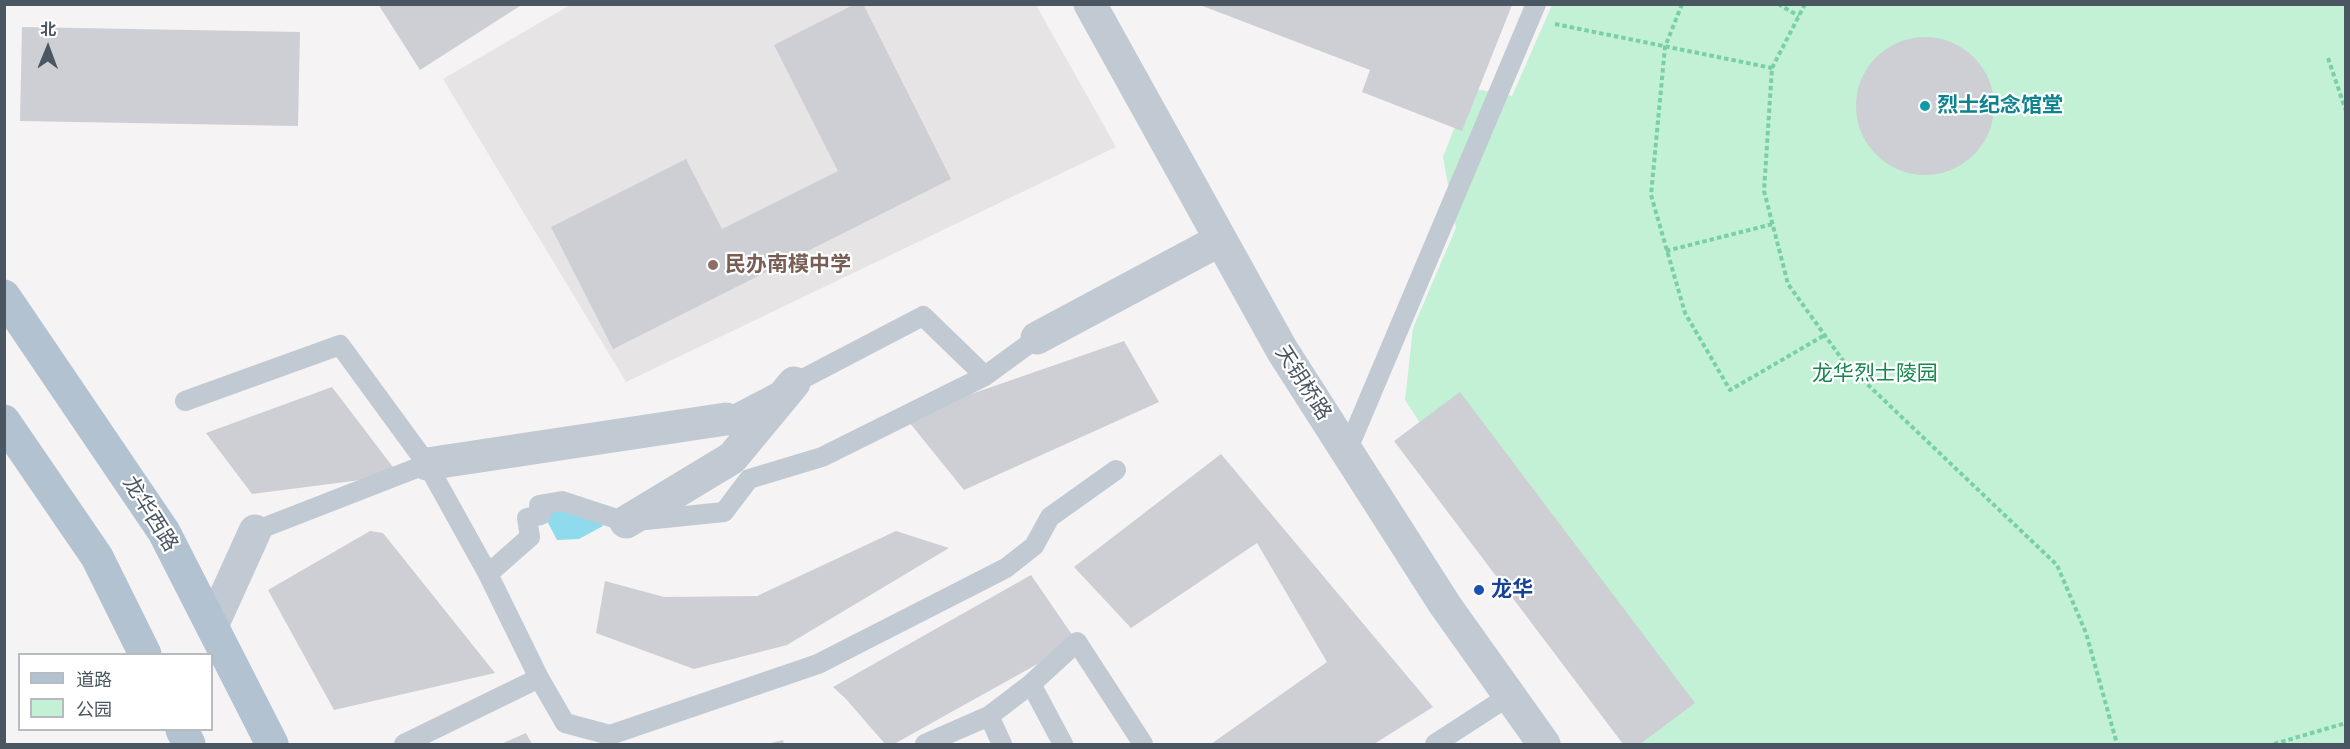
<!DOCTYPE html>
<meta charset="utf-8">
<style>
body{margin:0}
#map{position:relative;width:2350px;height:749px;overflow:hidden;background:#f5f3f3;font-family:Montserrat,"Noto Sans SC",sans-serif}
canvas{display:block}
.frame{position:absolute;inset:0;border:6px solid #4a5661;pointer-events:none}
.legend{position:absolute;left:18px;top:653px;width:195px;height:78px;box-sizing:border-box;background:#fff;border:2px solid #b7bbc0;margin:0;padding:8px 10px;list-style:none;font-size:18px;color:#4a5661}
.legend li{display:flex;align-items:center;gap:12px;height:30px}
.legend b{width:30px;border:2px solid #b7bbc0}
.north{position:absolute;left:18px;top:18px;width:60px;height:60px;-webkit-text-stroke:4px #fff;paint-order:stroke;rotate:1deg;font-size:16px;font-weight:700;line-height:24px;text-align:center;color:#4a5661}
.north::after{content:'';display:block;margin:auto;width:21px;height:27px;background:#4a5661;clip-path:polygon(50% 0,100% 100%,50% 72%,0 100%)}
</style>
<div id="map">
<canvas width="2350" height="749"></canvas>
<div class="frame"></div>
<ul class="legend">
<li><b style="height:8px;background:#b3c2d1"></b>道路</li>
<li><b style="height:16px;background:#c3f1d5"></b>公园</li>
</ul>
<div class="north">北</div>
</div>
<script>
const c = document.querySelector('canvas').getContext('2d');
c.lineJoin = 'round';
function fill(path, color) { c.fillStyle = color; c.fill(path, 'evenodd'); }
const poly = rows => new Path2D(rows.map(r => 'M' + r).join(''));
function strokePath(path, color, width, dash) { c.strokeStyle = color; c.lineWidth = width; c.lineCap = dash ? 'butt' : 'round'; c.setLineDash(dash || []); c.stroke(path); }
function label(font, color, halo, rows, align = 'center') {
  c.font = font + ' Montserrat,"Noto Sans SC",sans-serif'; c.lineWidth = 4.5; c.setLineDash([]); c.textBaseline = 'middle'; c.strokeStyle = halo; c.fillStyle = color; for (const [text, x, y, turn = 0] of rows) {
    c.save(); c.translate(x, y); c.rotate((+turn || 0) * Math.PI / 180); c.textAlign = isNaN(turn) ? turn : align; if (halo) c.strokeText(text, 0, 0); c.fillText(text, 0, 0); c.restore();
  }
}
fill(poly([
 [570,5,1036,5,1116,147,626,382,443,79]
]), '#e6e4e5');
fill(poly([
 [1552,5,2345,5,2345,744,1631,744,1405,400,1413,328,1456,228,1443,157,1470,88,1512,96]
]), '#c3f1d5');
fill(poly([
 [553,510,597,515,603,526,579,539,557,540,545,517]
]), '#90daee');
fill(poly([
 [378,4,523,4,420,70],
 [855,4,863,4,951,179,613,349,551,227,686,159,722,229,838,171,774,45],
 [1200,5,1512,5,1462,131,1362,92,1370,70],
 [22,27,300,32,298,126,20,121],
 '1856 106a69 69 0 1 1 138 0a69 69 0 1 1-138 0Z',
 [1124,341,1159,402,964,490,905,417],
 [332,387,399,475,252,494,206,433],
 [1460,392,1695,703,1640,744,1623,744,1394,441],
 [1221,454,1433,707,1374,744,1211,744,1327,662,1257,543,1131,628,1074,567],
 [370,531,383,533,495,673,334,710,268,590],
 [896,531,949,548,787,645,694,669,596,633,605,581,664,597,757,596],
 [1031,575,1077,642,894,744,885,744,846,699,833,687],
 [526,733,532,744,501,744],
 [783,740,784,744,767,744]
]), '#cdcfd5');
strokePath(poly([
 [1682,4,1665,47,1651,195,1685,313,1730,390,1825,335],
 [1778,4,1799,16],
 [1805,4,1772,68,1764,191,1788,284,1844,362,2057,565,2086,633,2117,744],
 [1555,24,1772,68],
 [2328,58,2346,111],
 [1666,251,1773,224],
 [2274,744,2346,723]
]), '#7ad0a6', 4, [4.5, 3]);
strokePath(poly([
 [185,401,340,345,427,464],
 [726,419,923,316,985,376],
 [1347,451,1536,4],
 [255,531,427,464,488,574,539,678],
 [488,574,530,537,527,518,541,515,539,505,562,501,626,522,724,512,749,479,822,457,985,376,1037,338],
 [1031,684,1063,744],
 [989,716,1031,684,1077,642,1143,744],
 [404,744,539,678,565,723,610,735,818,664,1006,568,1034,546,1050,517,1116,470],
 [925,744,989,716,1002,744],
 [1435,744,1509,696]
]), '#c1cad2', 20);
strokePath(poly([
 [1037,338,1220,240],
 [427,464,726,419],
 [626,522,732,458,794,383],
 [212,626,255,531]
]), '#c1cad2', 33);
strokePath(poly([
 [1090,4,1282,350,1445,605,1544,744]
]), '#c1cad2', 33);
strokePath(poly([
 [4,296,164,532,272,744],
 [4,421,97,557,145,654],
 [182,730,189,744]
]), '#b3c2d1', 33);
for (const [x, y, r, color] of [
 [1925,106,6,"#0f9aa8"],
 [713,265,6,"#8d6e63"],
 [1479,590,6,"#1a4fb4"]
]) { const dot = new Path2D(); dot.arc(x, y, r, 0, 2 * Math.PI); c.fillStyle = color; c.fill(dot); strokePath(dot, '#fff', 2); }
label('bold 21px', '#0d838f', '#fff', [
 ["烈士纪念馆堂",1937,106]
], 'left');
label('bold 21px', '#785e54', '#fff', [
 ["民办南模中学",725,265]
], 'left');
label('21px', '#17864f', '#fff', [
 ["龙华烈士陵园",1875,374]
]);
label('21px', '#4a5661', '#fff', [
 ["天钥桥路",1303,383,57],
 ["龙华西路",150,514,58]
]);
label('bold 21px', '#164399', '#fff', [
 ["龙华",1491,590]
], 'left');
</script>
